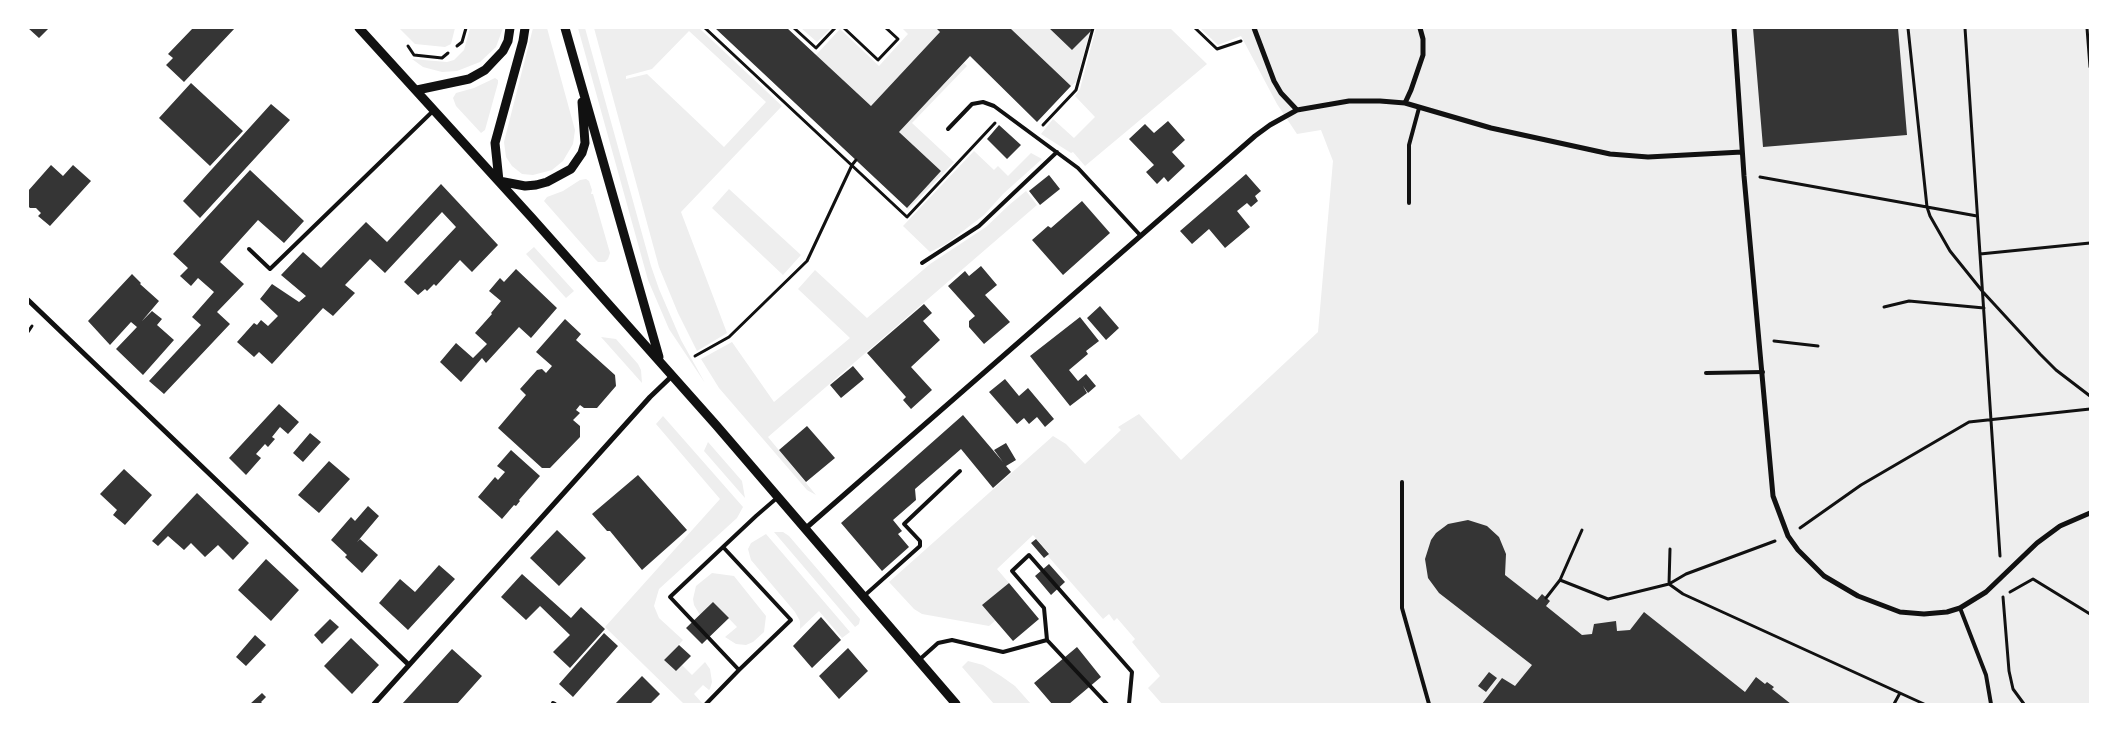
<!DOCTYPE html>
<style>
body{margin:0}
#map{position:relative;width:2118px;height:732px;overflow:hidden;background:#fff;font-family:"IBM Plex Sans",sans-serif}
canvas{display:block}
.frame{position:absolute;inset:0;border:29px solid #fff;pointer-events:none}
</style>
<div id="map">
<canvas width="2118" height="732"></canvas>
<div class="frame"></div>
</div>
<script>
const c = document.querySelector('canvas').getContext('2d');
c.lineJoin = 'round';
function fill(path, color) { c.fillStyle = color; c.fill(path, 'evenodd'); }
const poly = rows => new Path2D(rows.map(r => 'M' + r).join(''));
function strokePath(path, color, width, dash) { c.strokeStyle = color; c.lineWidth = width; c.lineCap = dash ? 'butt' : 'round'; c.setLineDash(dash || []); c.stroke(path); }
fill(poly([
 [399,28,455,28,451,44,445,47,415,44],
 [470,28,503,28,496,47,480,62,457,71,442,72,423,67,412,59,447,62,454,60,464,50],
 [533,28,547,28,575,130,573,144,563,161,552,170,533,175,522,174,512,166,506,157,504,142],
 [578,28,585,28,651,266,659,289,681,340,705,383,669,329,648,280],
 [594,28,699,28,782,106,681,212,727,333,697,351,678,313,659,267],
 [689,31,766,102,724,147,647,74,626,79,626,76,652,69],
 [801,28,831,28,817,42],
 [902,28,936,28,940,32,871,106,816,55,840,29,879,66,908,34],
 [1010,28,1049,28,1072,50,1090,31,1076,82,1071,86],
 [1096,28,1170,28,1207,64,1085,166,1073,152,1071,153,1041,134,1053,119,1074,138,1095,117,1075,96,1080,89],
 [1200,28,2090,28,2090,704,1162,704,1148,688,1160,676,1132,642,1135,639,1117,618,1114,621,1109,614,1103,619,1047,555,1049,553,1033,535,997,569,1009,583,983,605,996,620,989,626,922,614,914,609,889,582,1053,436,1066,444,1085,464,1121,430,1118,427,1139,414,1181,460,1318,332,1333,161,1321,130,1297,134,1277,104,1241,36,1218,45],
 [964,63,967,66,912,123,954,162,908,210,907,208,941,171,899,132],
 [495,78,498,80,498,83,485,130,481,133,456,106,453,98,456,93,474,88],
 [974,151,994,170,998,166,1008,176,1031,153,1042,159,1003,194,984,215,946,244,930,252,903,226],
 [586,179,589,181,592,190,591,194,593,194,610,253,608,259,605,262,598,262,595,259,544,201,547,197,563,191,580,180],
 [729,189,801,255,783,275,712,208],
 [1026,191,1037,205,768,437,816,495,807,490,719,388,701,359,732,342,774,402,850,338,798,289,815,270,867,318,930,264,986,227,1009,205],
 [534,247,574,291,566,298,526,254],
 [601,337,616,339,638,364,641,370,642,383],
 [663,416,743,507,737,518,659,589,654,606,659,618,683,640,664,660,676,671,682,665,692,675,705,662,710,669,712,682,710,689,709,690,703,685,694,694,703,704,684,704,605,627,720,499,656,424],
 [708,442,742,481,745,498,704,451],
 [774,532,783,532,789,536,837,592,860,619,859,624,855,627],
 [766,534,850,632,842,638,819,611,800,629,800,621,795,612,751,560,748,549,751,543],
 [712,573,734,576,766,616,764,632,753,642,746,645,736,644,725,637,737,627,713,602,700,615,694,605,693,599,696,586],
 [968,661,983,665,1001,676,1015,686,1031,704,994,704,962,667]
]), '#eee');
fill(poly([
 [28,28,49,28,39,38],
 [193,28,235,28,184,82,166,65,173,58,168,54],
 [715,28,787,28,871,106,940,32,936,28,1010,28,1071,86,1037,122,970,56,899,132,941,171,907,208],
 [1049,28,1094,28,1072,50],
 [1753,28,1898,28,1907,135,1763,147],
 [191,83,243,131,210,166,159,118],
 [271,104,290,120,200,218,183,201],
 [1168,121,1185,140,1172,152,1185,166,1168,182,1164,177,1157,184,1146,172,1154,165,1129,139,1145,124,1154,133],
 [999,125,1021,145,1007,159,987,139],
 [51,165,63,176,73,165,91,181,50,226,38,216,41,213,36,208,30,208,28,206,28,191],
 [250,170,304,221,284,243,258,220,220,262,244,284,217,312,230,324,164,394,149,381,201,325,192,317,214,292,198,278,191,286,180,276,188,268,173,254],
 [1246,174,1261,191,1255,196,1258,201,1251,207,1247,203,1237,211,1250,227,1225,248,1209,229,1192,244,1180,231],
 [1049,175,1060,189,1040,205,1029,191],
 [441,184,498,245,472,272,460,260,436,286,434,284,427,291,425,289,418,295,404,282,456,227,442,212,385,273,370,259,345,285,355,293,333,316,323,308,272,364,259,352,254,357,237,342,254,323,257,325,261,320,268,326,278,316,260,299,272,284,299,302,306,296,281,275,303,252,321,268,366,222,387,242],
 [1082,201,1110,233,1063,275,1032,240,1048,226,1051,228],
 [981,266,997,285,985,295,1010,322,984,344,969,327,969,321,975,316,948,286,965,271,969,276],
 [516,269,557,308,531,338,519,327,486,363,482,358,461,382,440,362,456,343,473,358,487,344,475,333,492,314,491,313,501,301,489,291,500,278,504,282],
 [132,274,141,283,140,284,159,301,142,321,152,311,162,319,157,325,174,340,143,375,116,349,137,327,131,322,110,345,88,321],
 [924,304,932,313,923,321,940,340,911,367,932,390,911,409,903,400,906,397,867,353],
 [1100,306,1119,328,1106,340,1087,318],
 [1080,317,1099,341,1086,351,1088,354,1069,370,1078,381,1086,374,1096,386,1088,393,1083,386,1087,393,1070,406,1030,356],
 [565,319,581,334,576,340,615,375,616,386,597,408,584,408,580,405,576,410,580,413,573,420,580,426,580,437,550,468,542,468,498,428,526,395,520,389,537,370,542,369,546,373,552,366,536,352],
 [853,366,864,379,841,398,830,385],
 [1005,379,1019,396,1028,388,1054,419,1045,427,1037,417,1029,424,1024,418,1017,424,989,392],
 [279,404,299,422,288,434,280,427,272,437,275,439,268,447,265,444,256,454,261,458,246,475,229,458],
 [963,415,1003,462,994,450,1006,443,1016,460,1006,466,1011,472,993,488,961,449,915,489,916,500,893,520,902,531,898,534,909,547,882,571,841,523],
 [807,426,835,458,806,482,779,450],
 [310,433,321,442,303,462,293,453],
 [511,450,540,476,519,500,520,501,516,506,514,505,502,519,478,497,495,477,498,480,505,472,497,466],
 [329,461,350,479,319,513,298,495],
 [124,469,152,495,125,525,113,515,117,510,100,494],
 [638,475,687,530,642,570,610,531,607,531,592,514],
 [197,493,249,543,233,560,218,545,205,557,191,543,184,550,168,536,158,546,152,541],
 [368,506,379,516,357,542,360,539,378,555,362,573,345,557,347,555,331,540,351,517,355,521],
 [1468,520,1487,526,1499,537,1506,554,1505,575,1537,600,1542,594,1550,601,1546,606,1582,635,1592,634,1594,624,1616,621,1617,631,1630,630,1644,612,1745,692,1756,677,1765,684,1767,682,1774,687,1772,689,1791,704,1482,704,1502,678,1515,686,1532,665,1439,593,1428,578,1425,559,1431,540,1436,533,1448,524],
 [557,530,586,558,559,586,530,558],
 [1036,539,1049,554,1044,558,1031,543],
 [266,559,299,590,271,621,238,590],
 [1049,564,1065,582,1051,595,1035,576],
 [439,565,455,579,408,630,379,603,400,579,415,592],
 [522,574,571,618,581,607,605,629,570,668,553,652,570,635,540,606,526,620,501,597],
 [1009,583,1039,619,1013,641,982,605],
 [713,602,729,618,702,644,686,628],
 [821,617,841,640,812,668,793,646],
 [330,619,339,627,322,644,314,635],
 [604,633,618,646,573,697,559,684],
 [255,635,266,645,246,666,236,657],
 [351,638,379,665,352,694,324,666],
 [679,645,691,656,676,671,664,660],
 [1077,647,1101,677,1069,704,1052,704,1034,683],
 [848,648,868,671,839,699,819,676],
 [452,649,482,676,457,704,402,704],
 [1489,672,1497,678,1486,692,1478,686],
 [642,676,660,694,650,704,615,704],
 [262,693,266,697,261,702,263,704,250,704]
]), '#353535');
strokePath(poly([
 [705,28,907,217,995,123],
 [794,28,816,48,835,28],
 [844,28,878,60,898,39,886,28],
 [1195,28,1217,49,1241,41],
 [1908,28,1927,207,1930,216,1950,251,1983,292,2040,354,2056,370,2090,396],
 [1965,28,2000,556],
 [2087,28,2090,67],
 [408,46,414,55,442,58,448,53],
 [457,46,462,42,466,28],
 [1043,125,1076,90,1093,28],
 [1760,177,1977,216],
 [1980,254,2090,243],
 [1884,307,1909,301,1984,308],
 [28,332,32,326],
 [1774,341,1818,346],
 [695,356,729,337,807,261,852,165,856,160],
 [1800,528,1861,485,1969,422,2090,409],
 [1670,549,1669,584,1683,594,1924,704],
 [1560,580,1608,599,1669,584,1686,574,1775,541],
 [2010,592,2033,579,2090,614],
 [2003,597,2009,671,2013,689,2024,704],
 [1546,598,1560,580,1582,530],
 [1894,704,1900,693]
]), '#111', 3);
strokePath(poly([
 [948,129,972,104,983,102,994,106,1078,168,1140,235],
 [1409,203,1409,145,1419,108],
 [249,249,270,269,433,111],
 [922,263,979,226,1057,152],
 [1706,373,1763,372],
 [1402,482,1402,608,1429,704],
 [723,547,791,620,739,670,670,597,723,547,756,516,778,497],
 [864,596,920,546,920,541,904,524,960,471],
 [1960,608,1986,675,1991,704],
 [1047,640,1044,608,1012,571,1029,555,1132,672,1129,704],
 [919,660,938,643,952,640,1003,652,1047,640,1107,704],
 [553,703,555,704],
 [706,704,739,670]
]), '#111', 4);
strokePath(poly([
 [1254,28,1274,81,1281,93,1297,110],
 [1734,28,1744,176,1773,496,1788,536,1798,550,1824,576,1858,596,1900,612,1924,614,1947,612,1960,608,1986,592,2037,543,2060,526,2090,513],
 [1405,103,1411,90,1423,55,1423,39,1420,28],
 [28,300,409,665],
 [806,528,1255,136,1270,125,1297,110,1349,101,1380,101,1405,103,1491,128,1610,154,1648,157,1742,152],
 [374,704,650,397,673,375]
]), '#111', 5);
strokePath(poly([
 [359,28,532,218,716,425,956,704],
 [565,28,659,357],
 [417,90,469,79,485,70,503,51,508,41,510,28],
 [499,181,525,186,536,185,547,182,571,169,582,153,585,143,582,102],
 [499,181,495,143,523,41,525,28]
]), '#111', 9);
</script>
